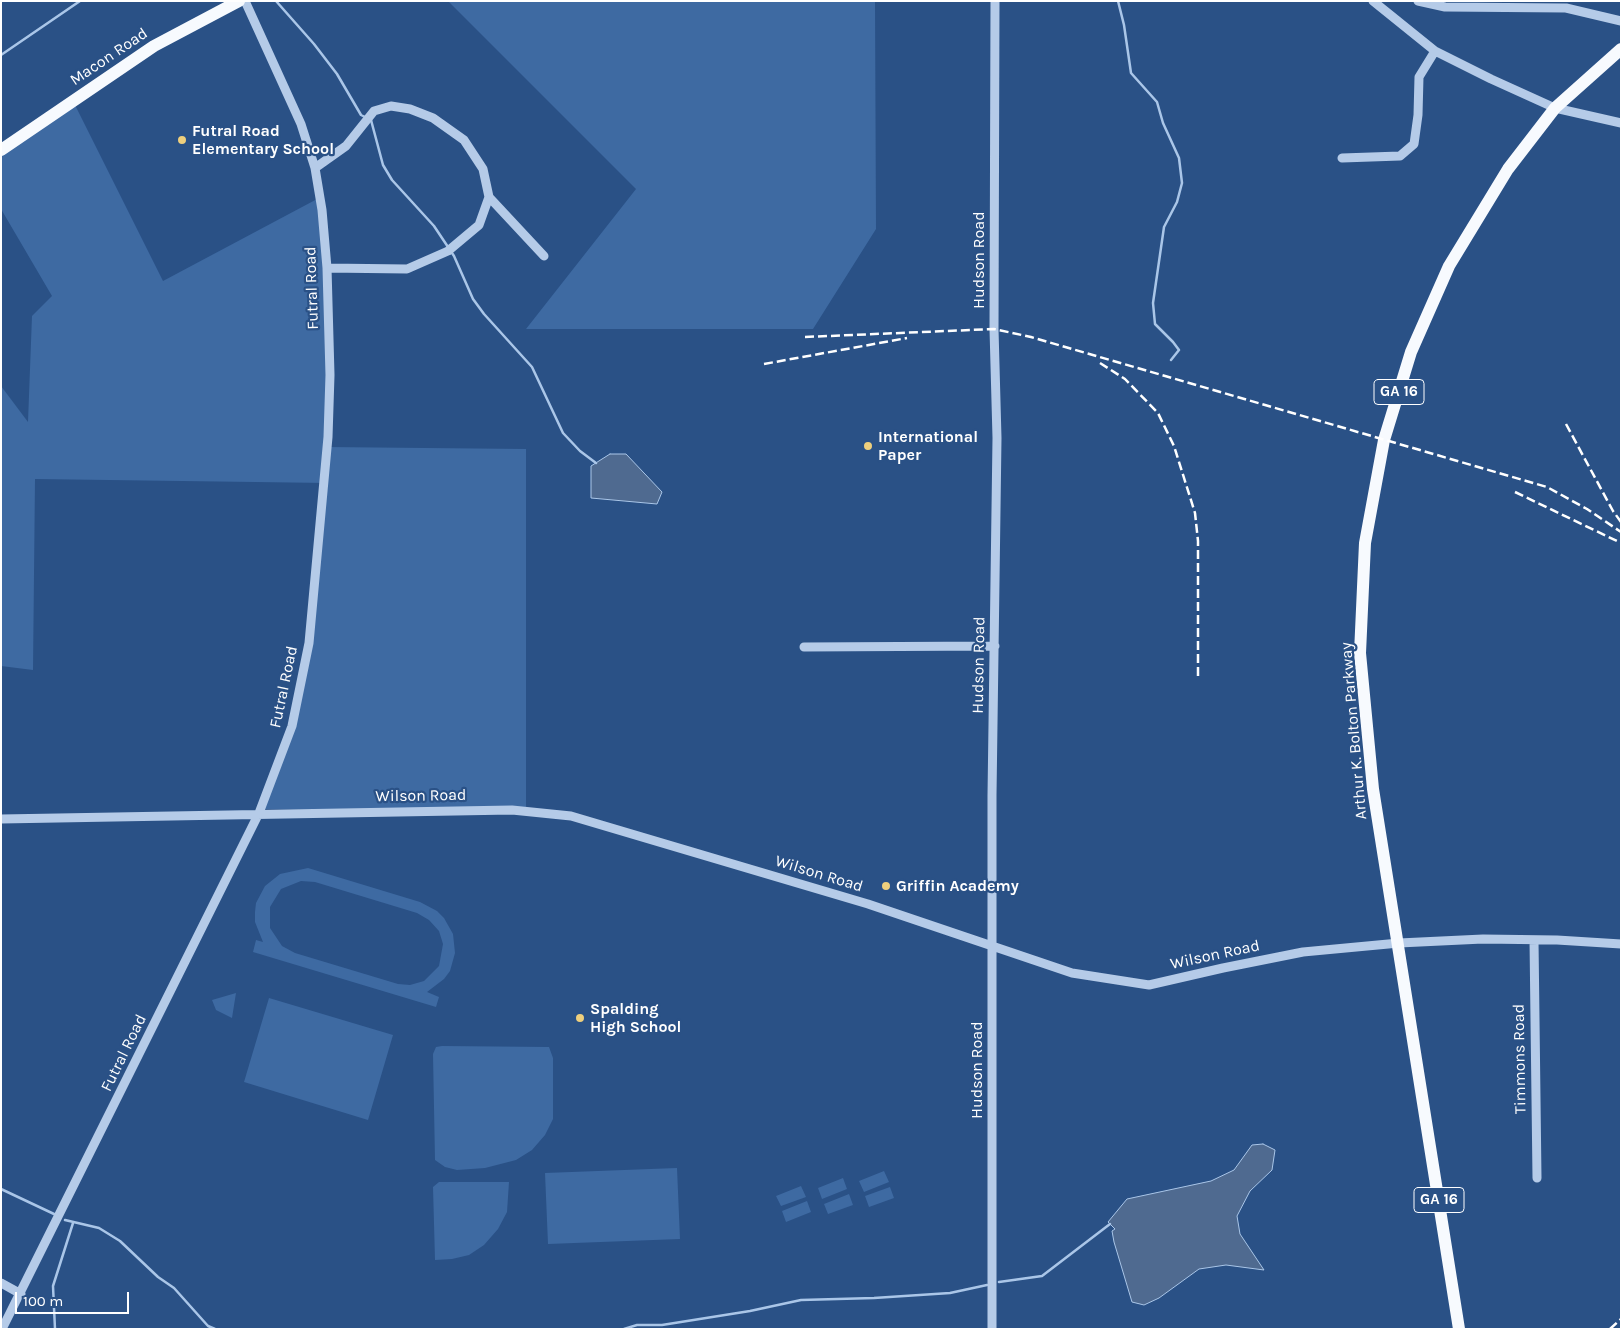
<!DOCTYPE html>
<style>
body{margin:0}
#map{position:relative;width:1622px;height:1330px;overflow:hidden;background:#2a5186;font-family:Karla,sans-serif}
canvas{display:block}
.frame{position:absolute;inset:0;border:2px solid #fff;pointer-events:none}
.scale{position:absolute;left:15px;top:1292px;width:114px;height:22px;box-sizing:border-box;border:2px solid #fff;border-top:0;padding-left:6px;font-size:15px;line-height:18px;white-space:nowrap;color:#fff;-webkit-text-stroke:4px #2a5186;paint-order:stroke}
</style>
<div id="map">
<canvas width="1622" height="1330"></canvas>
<div class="frame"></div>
<div class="scale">100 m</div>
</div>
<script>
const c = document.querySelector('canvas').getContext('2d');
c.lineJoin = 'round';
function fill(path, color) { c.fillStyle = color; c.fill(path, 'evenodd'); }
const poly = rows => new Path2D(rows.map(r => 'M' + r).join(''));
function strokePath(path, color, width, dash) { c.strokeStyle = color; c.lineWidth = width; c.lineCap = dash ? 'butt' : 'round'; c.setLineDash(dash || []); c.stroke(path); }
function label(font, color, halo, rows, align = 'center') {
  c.font = font + ' Karla,sans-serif'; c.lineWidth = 4.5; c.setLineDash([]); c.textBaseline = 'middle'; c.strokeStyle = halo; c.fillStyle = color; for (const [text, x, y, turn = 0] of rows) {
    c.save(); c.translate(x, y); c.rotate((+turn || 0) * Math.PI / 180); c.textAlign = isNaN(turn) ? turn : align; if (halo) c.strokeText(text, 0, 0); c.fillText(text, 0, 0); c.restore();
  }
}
fill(poly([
 [448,1,875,1,876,229,813,329,526,329,636,189],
 [72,99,163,281,319,198,326,323,326,447,526,449,526,811,264,809,297,718,328,483,35,479,33,670,1,666,1,386,28,422,32,316,52,296,1,209,1,150],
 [308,868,420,902,437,911,444,918,453,934,455,953,450,971,444,979,427,992,439,997,436,1007,253,952,256,940,263,942,255,922,255,912,256,903,265,886,280,874],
 [301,881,315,882,417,913,429,920,439,931,443,944,439,966,424,981,410,985,398,984,295,953,282,946,270,928,270,907,281,889],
 [236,993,232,1018,216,1010,212,1000],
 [269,998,393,1035,368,1120,244,1082],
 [442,1046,549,1047,553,1058,553,1119,545,1135,532,1150,516,1160,485,1168,457,1170,445,1167,435,1160,433,1054,436,1047],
 [677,1168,680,1239,548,1244,545,1173],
 [884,1171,889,1182,864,1192,859,1181],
 [843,1178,847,1189,822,1199,818,1188],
 [439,1182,509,1182,507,1212,498,1229,484,1245,469,1255,452,1259,435,1260,433,1187],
 [801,1186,806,1197,781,1206,776,1196],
 [890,1187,894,1198,869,1207,865,1196],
 [849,1194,853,1205,828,1214,824,1204],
 [807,1201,811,1212,786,1222,782,1211]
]), '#3e6aa2');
const water = poly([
 [610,454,626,454,662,492,657,504,591,498,591,466,610,454],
 [1263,1144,1275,1150,1272,1170,1250,1191,1237,1216,1240,1234,1264,1270,1226,1265,1199,1269,1159,1298,1144,1305,1132,1302,1114,1242,1112,1231,1115,1229,1108,1222,1127,1199,1211,1181,1234,1170,1252,1145,1263,1144]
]);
fill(water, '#4f6a90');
strokePath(water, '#aac6e8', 1);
strokePath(poly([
 [276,1,314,44,337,74,361,115,371,120,383,165,392,180,434,226,454,256,473,299,484,314,532,367,563,433,580,451,596,463],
 [1118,1,1124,25,1131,73,1157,102,1163,123,1179,158,1182,183,1177,202,1164,227,1153,303,1155,324,1173,342,1179,350,1171,360],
 [1,55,80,1],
 [1,1189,54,1214],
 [65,1220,99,1228,120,1241,158,1277,174,1288,208,1326,215,1329],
 [999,1282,1042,1276,1110,1224],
 [55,1329,53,1286,73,1223],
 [624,1329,637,1325,662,1325,750,1311,801,1300,874,1298,950,1293,987,1285]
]), '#aac6e8', 2.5);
strokePath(poly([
 [1373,1,1435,51,1491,79,1555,108,1621,123],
 [1418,1,1445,7,1566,8,1621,21],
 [1342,158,1400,156,1414,144,1418,115,1419,77,1435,51],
 [315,168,346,146,374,111,391,106,410,109,433,118,464,140,483,169,489,197,479,225,448,251,407,269,327,268],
 [489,197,544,256],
 [804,647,995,646],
 [1,819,512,810,571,816,868,904,1072,973,1149,985,1223,968,1303,952,1399,943,1483,939,1557,940,1621,944],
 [1534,940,1537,1178],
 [1,1283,21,1294],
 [2,1329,259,813,292,726,309,643,328,437,330,375,327,268,322,210,315,168,301,124,245,1],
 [992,1329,992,795,997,438,994,329,995,1]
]), '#b5cbe8', 9);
strokePath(poly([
 [1,150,154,46,239,1],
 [1459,1329,1373,789,1360,653,1365,543,1384,440,1411,352,1449,266,1508,169,1555,108,1621,49]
]), '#f7fafe', 12);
strokePath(poly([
 [805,337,994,329,1031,337,1547,487,1587,509,1621,532],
 [1100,363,1125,379,1158,413,1174,446,1190,497,1195,513,1198,541,1198,676],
 [764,364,907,338],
 [1566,424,1613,511,1621,522],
 [1515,492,1621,543],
 [1610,1329,1621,1319]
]), '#fff', 2.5, [9, 4]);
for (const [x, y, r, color] of [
 [182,140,5,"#eecf7d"],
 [868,446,5,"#eecf7d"],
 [886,886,5,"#eecf7d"],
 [580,1018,5,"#eecf7d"]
]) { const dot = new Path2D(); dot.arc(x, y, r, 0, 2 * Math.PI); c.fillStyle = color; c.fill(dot); strokePath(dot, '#2a5186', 2); }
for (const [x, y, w] of [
 [1399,392,50],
 [1439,1200,50]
]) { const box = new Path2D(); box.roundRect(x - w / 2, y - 12.5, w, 25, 4); c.fillStyle = '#2a5186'; c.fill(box); strokePath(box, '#fff', 1); }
label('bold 15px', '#fff', null, [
 ["GA 16",1399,392],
 ["GA 16",1439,1200]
]);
label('16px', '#fff', '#2a5186', [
 ["Macon Road",109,57,-34],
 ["Hudson Road",979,260,-90],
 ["Futral Road",312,288,-92],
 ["Hudson Road",979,665,-89],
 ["Futral Road",284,687,-78],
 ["Arthur K. Bolton Parkway",1354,731,-95],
 ["Wilson Road",421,796,-1],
 ["Wilson Road",819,874,17],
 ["Wilson Road",1215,955,-12],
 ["Futral Road",124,1053,-64],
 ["Timmons Road",1520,1059,-91],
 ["Hudson Road",977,1070,-90]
]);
label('bold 16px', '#fff', '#2a5186', [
 ["Futral Road",192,131],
 ["Elementary School",192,149],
 ["International",878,437],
 ["Paper",878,455],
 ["Griffin Academy",896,886],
 ["Spalding",590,1009],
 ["High School",590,1027]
], 'left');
</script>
